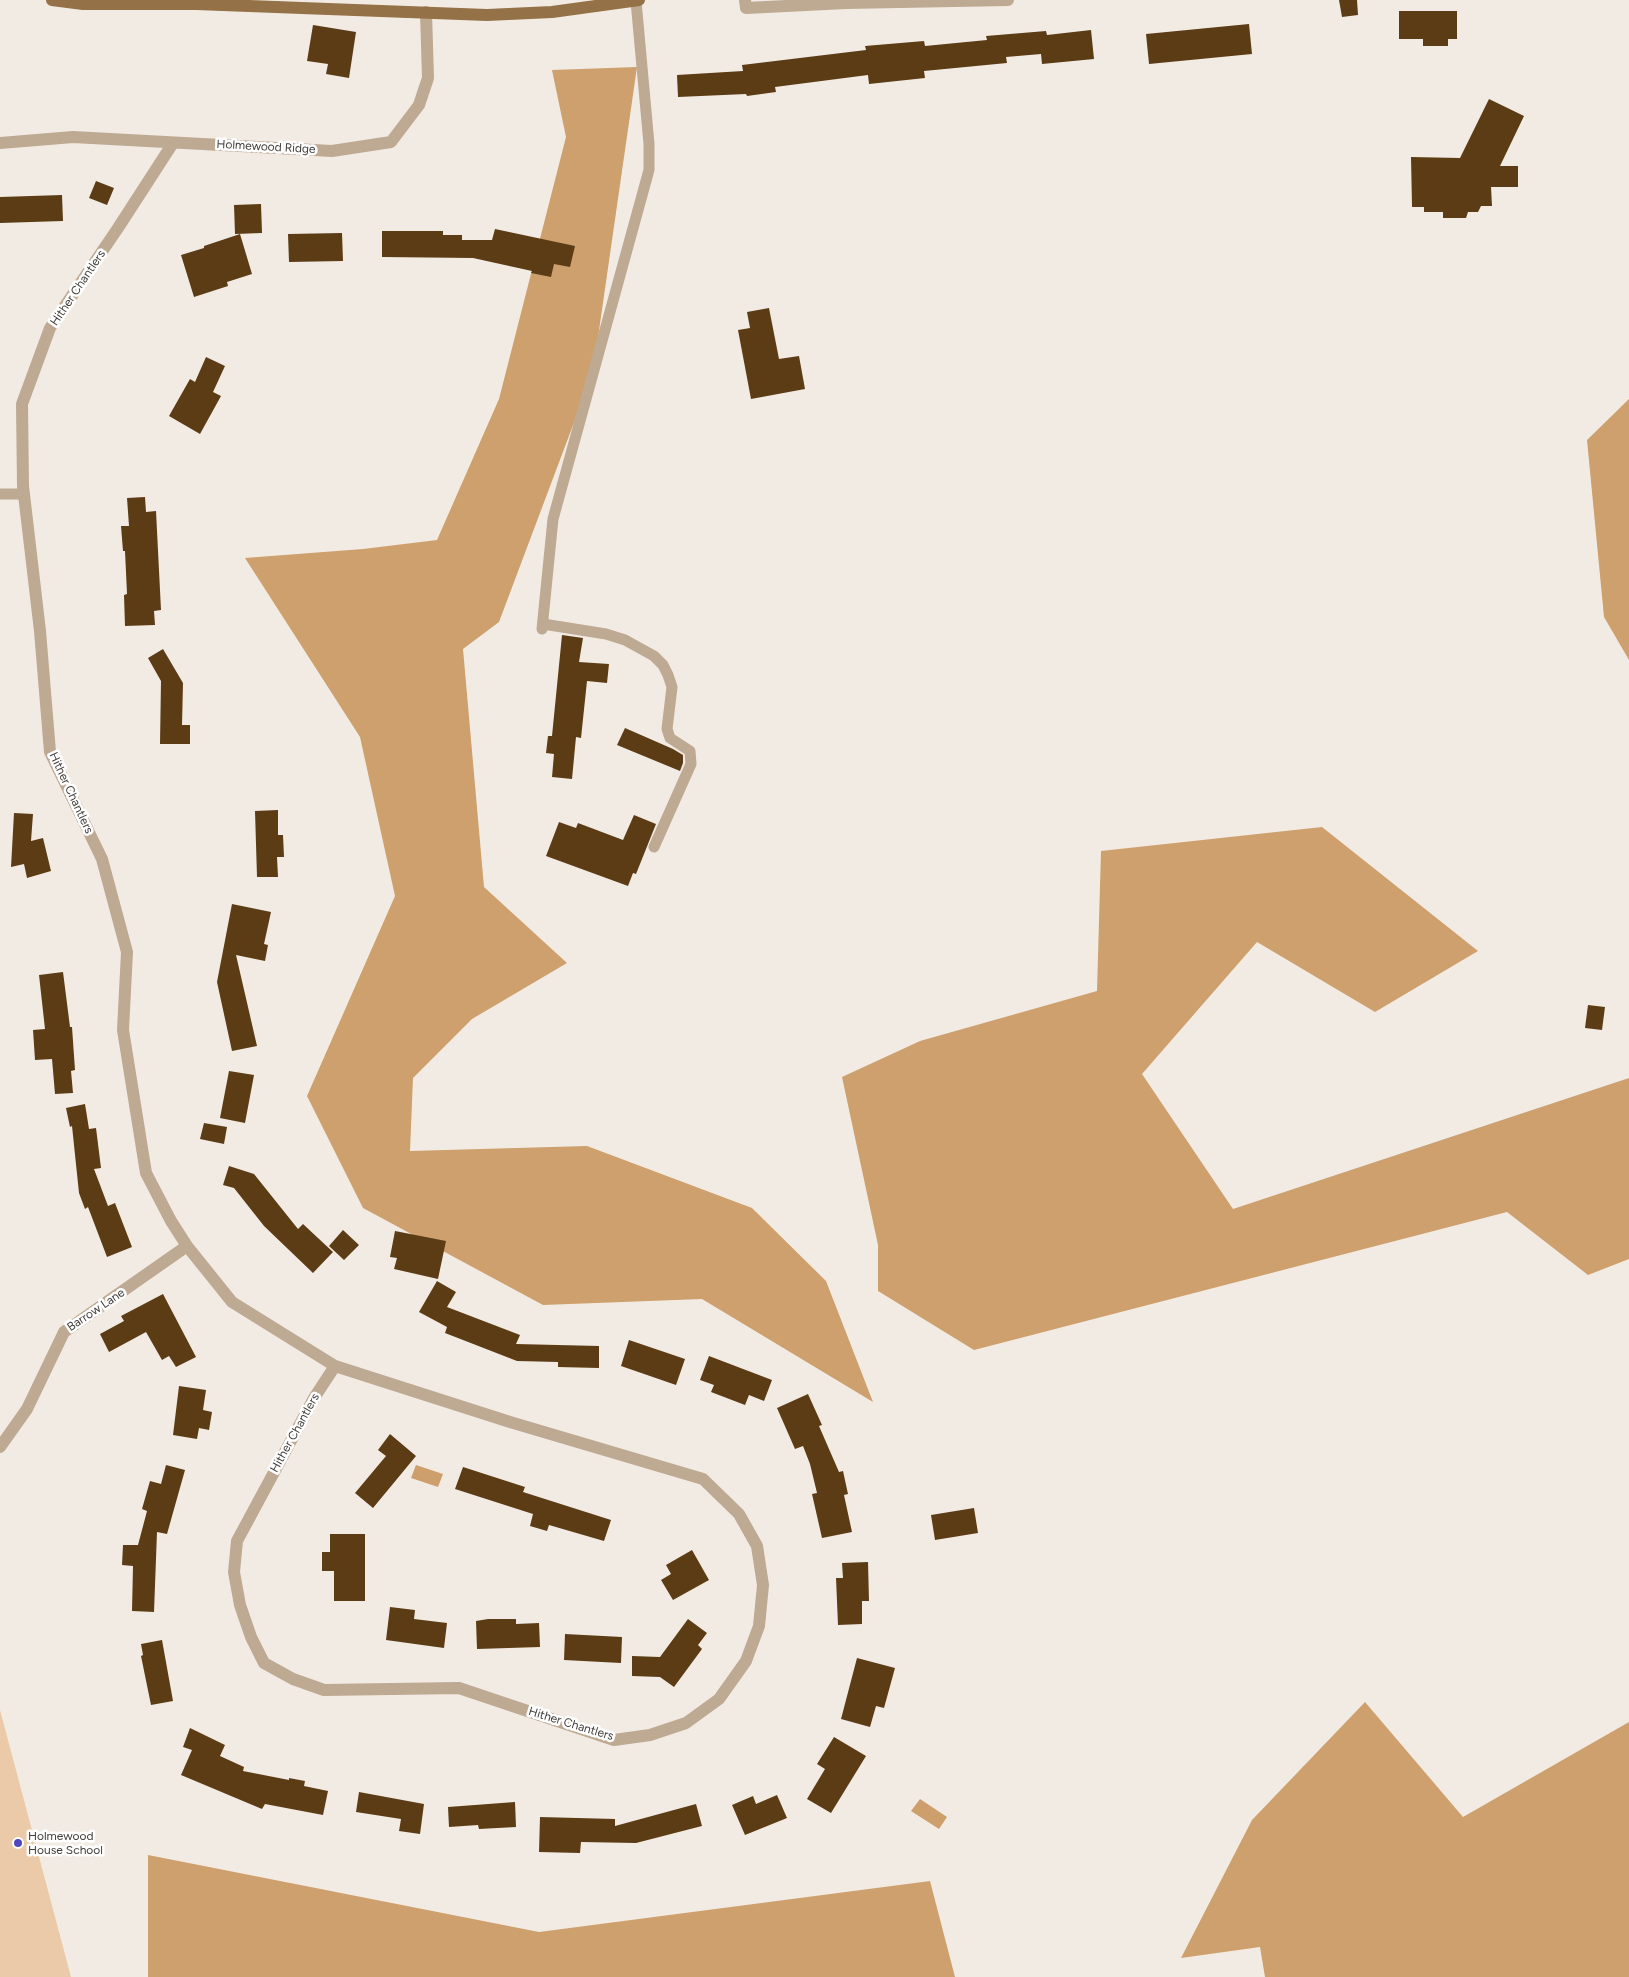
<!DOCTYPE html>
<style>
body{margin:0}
canvas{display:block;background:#f2ebe3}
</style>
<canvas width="1629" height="1977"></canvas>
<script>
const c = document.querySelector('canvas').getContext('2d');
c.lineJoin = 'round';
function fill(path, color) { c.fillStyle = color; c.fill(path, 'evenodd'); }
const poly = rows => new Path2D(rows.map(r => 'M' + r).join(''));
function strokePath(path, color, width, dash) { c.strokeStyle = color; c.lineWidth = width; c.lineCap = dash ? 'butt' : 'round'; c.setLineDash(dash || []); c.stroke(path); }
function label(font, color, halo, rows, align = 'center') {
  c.font = font + ' Figtree,sans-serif'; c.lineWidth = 5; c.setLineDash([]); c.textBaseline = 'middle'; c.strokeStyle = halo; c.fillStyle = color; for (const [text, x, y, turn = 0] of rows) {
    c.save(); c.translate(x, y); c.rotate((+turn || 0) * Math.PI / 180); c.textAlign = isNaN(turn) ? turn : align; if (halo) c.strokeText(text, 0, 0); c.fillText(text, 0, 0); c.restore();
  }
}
fill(poly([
 [0,1710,71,1977,0,1977]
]), '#eacaa8');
fill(poly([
 [637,67,593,372,499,622,463,649,484,887,567,963,472,1019,413,1078,410,1151,587,1146,752,1208,826,1281,873,1402,702,1299,543,1305,363,1208,307,1096,395,896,360,737,245,558,363,549,437,540,499,399,566,137,552,70],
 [1629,399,1629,660,1604,617,1587,440],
 [1322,827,1478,951,1375,1012,1257,942,1142,1074,1233,1209,1629,1078,1629,1259,1588,1275,1507,1212,974,1350,878,1291,878,1245,842,1077,920,1041,1097,991,1101,851],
 [1365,1702,1463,1817,1629,1722,1629,1977,1265,1977,1260,1947,1181,1958,1252,1820],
 [148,1855,539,1932,930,1881,955,1977,148,1977]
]), '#cea06d');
fill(poly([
 [416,1465,443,1474,438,1487,411,1478],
 [920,1799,947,1817,939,1829,911,1811]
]), '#cd9f6c');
fill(poly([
 [1339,0,1357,0,1358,15,1342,17],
 [1399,11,1457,11,1457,39,1448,39,1448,46,1423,46,1423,39,1399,39],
 [1249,24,1252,54,1149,64,1146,34],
 [313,25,356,32,349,78,326,74,328,64,307,61],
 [1091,30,1094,59,1042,64,1041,54,1006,57,1007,63,924,71,925,78,869,84,868,75,775,87,776,92,747,96,746,94,678,97,677,75,743,71,742,65,866,50,865,46,924,41,925,46,987,40,986,36,1046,31,1047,35],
 [1489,99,1524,116,1500,166,1518,166,1518,187,1491,187,1492,206,1481,206,1478,212,1468,212,1466,218,1443,218,1443,212,1424,212,1424,207,1412,207,1411,157,1460,158],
 [96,181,114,188,107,205,89,198],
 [62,195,63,221,0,223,0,197],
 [261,204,262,233,235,234,234,205],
 [495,229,575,246,570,267,554,264,551,277,531,273,532,271,473,258,382,257,382,231,443,231,443,235,462,235,462,240,492,240],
 [342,233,343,261,289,262,288,234],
 [240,234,252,274,227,282,228,286,194,297,181,255,204,248,204,246],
 [769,308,779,359,799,356,805,389,751,399,738,330,750,328,747,312],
 [206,357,225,366,213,392,221,396,200,434,169,416,190,379,195,382],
 [145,497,146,512,156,511,161,610,154,611,155,625,125,626,124,595,127,594,125,551,123,551,121,526,129,526,127,498],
 [562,635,583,638,579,662,609,664,607,683,587,681,581,738,576,737,572,779,552,777,554,754,546,753,548,736,552,736],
 [163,649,183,683,182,725,190,725,190,744,160,744,161,681,148,658],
 [625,728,673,749,683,755,683,763,680,771,617,745],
 [278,810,278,835,283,835,284,857,277,857,278,877,257,877,255,811],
 [14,813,33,814,31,841,43,838,51,871,27,878,24,864,11,867],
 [634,815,656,824,636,874,633,873,628,886,546,856,559,822,576,828,578,823,623,840],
 [232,904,271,912,264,944,268,945,265,961,236,955,257,1046,232,1051,217,982],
 [63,972,70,1027,72,1027,75,1070,71,1071,73,1093,55,1094,52,1059,35,1060,33,1030,45,1029,39,975],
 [1588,1005,1605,1007,1602,1030,1585,1028],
 [229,1071,254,1075,245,1123,220,1118],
 [85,1104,89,1129,96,1128,101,1168,94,1169,108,1206,115,1203,132,1247,107,1257,88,1207,85,1209,79,1193,72,1126,70,1127,66,1108],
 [204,1123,227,1127,224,1144,200,1139],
 [229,1166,254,1174,298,1229,303,1224,333,1252,313,1273,264,1226,234,1188,223,1185],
 [343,1230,359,1245,344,1260,329,1246],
 [395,1231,446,1241,438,1279,394,1269,397,1258,390,1257],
 [437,1281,456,1292,447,1307,520,1335,516,1344,599,1346,599,1368,558,1367,558,1362,517,1361,445,1333,447,1327,419,1312],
 [163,1294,196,1357,176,1367,169,1356,162,1360,146,1332,109,1352,100,1334,124,1321,121,1316],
 [629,1340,685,1359,676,1385,621,1366],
 [709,1356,772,1380,764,1401,749,1395,745,1405,711,1392,714,1385,700,1380],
 [179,1386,206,1390,203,1410,212,1412,209,1430,199,1428,197,1439,173,1435],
 [808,1394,822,1425,819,1426,839,1472,843,1471,848,1494,844,1495,852,1532,822,1538,812,1494,817,1493,810,1464,803,1446,795,1449,777,1408],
 [390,1434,416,1456,373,1508,355,1493,386,1456,378,1450],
 [166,1465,185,1470,167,1534,157,1532,154,1612,132,1611,133,1566,122,1565,123,1545,138,1545,147,1511,142,1509,150,1481,161,1484],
 [463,1467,525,1487,523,1492,611,1520,604,1541,549,1525,547,1531,530,1526,533,1514,455,1489],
 [974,1508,978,1533,935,1540,931,1515],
 [330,1534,365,1534,365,1601,334,1601,334,1571,322,1571,322,1552,330,1552],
 [692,1550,709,1580,673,1600,661,1580,671,1574,666,1565],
 [868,1562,869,1601,862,1601,862,1624,838,1625,836,1578,843,1578,842,1563],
 [390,1607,415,1610,414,1619,447,1623,444,1648,386,1640],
 [488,1619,516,1619,516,1624,539,1623,540,1647,477,1649,476,1621],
 [688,1619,707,1633,698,1645,702,1649,674,1687,660,1677,632,1676,632,1656,660,1657],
 [565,1634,622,1637,621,1663,564,1660],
 [162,1640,173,1701,151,1705,141,1656,143,1655,141,1644],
 [857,1658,895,1668,884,1708,876,1706,870,1727,841,1719],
 [190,1728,225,1745,220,1756,244,1767,243,1771,289,1780,289,1778,305,1781,304,1786,328,1791,323,1815,265,1804,262,1809,181,1775,192,1750,183,1747],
 [834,1737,866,1756,831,1813,807,1799,825,1769,817,1764],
 [359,1792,424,1804,420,1834,399,1831,401,1819,356,1812],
 [777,1795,787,1818,745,1835,732,1805,753,1796,756,1804],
 [515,1802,516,1827,479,1829,478,1825,449,1827,448,1807],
 [696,1804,702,1826,636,1843,581,1842,580,1853,539,1852,540,1817,615,1819,615,1826]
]), '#5c3c15');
strokePath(poly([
 [0,494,24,494],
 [543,624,606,634,625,640,654,656,663,665,668,675,672,687,667,729,670,738,690,751,691,764,654,847],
 [542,629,553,519,649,170,649,144,636,1]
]), '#bea993', 11);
strokePath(poly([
 [745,0,746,8,846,3,1008,0],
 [0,143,73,137,332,151,391,142,419,105,428,78,426,12],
 [173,143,118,228,50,328,22,404,23,486,40,631,50,752,102,859,127,952,123,1030,146,1173,171,1221,187,1246,232,1302,335,1366,510,1422,703,1479,739,1514,757,1546,763,1585,759,1626,746,1661,719,1699,686,1723,650,1735,614,1740,459,1688,324,1690,293,1679,264,1663,251,1637,240,1605,234,1572,237,1541,314,1398,335,1366],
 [0,1447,27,1409,64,1332,187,1246]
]), '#bea993', 12);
strokePath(poly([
 [52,0,83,4,196,4,487,15,552,12,639,0]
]), '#957147', 12);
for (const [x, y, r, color] of [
 [18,1843,5,"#4d48bf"]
]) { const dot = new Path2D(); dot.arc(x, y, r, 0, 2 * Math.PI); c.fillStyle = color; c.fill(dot); strokePath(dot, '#fff', 2); }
label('12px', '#3f3c39', '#fff', [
 ["Holmewood Ridge",266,147,3],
 ["Hither Chantlers",78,288,-56],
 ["Hither Chantlers",71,793,65],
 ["Barrow Lane",96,1310,-34],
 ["Hither Chantlers",295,1433,-61],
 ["Hither Chantlers",571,1724,17]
]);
label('12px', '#3f3c39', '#fff', [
 ["Holmewood",28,1836],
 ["House School",28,1850]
], 'left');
</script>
